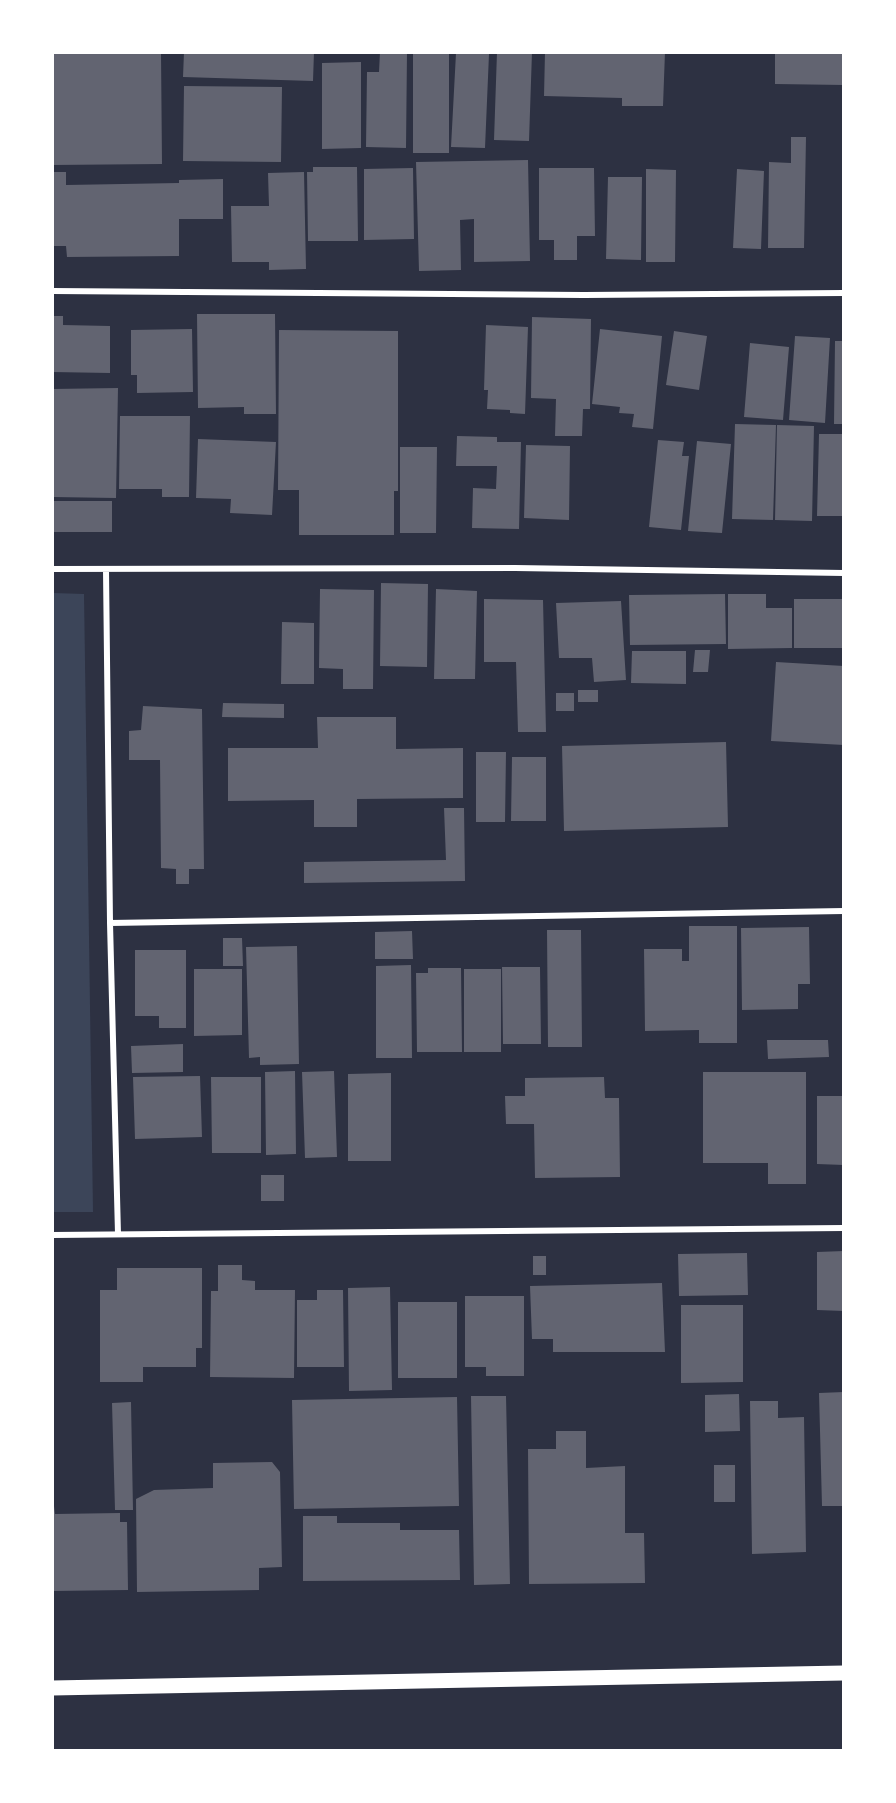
<!DOCTYPE html>
<style>
body{margin:0}
#map{position:relative;width:896px;height:1803px;overflow:hidden;background:#2d3142;font-family:"Space Grotesk",sans-serif}
canvas{display:block}
.frame{position:absolute;inset:0;border:54px solid #fff;pointer-events:none}
</style>
<div id="map">
<canvas width="896" height="1803"></canvas>
<div class="frame"></div>
</div>
<script>
const c = document.querySelector('canvas').getContext('2d');
c.lineJoin = 'round';
function fill(path, color) { c.fillStyle = color; c.fill(path, 'evenodd'); }
const poly = rows => new Path2D(rows.map(r => 'M' + r).join(''));
function strokePath(path, color, width, dash) { c.strokeStyle = color; c.lineWidth = width; c.lineCap = dash ? 'butt' : 'round'; c.setLineDash(dash || []); c.stroke(path); }
fill(poly([
 [53,593,84,594,93,1212,53,1212]
]), '#3c4559');
fill(poly([
 [52,52,161,52,162,164,52,165],
 [184,52,314,52,313,81,183,77],
 [380,52,407,52,406,148,366,147,367,72,379,72],
 [413,52,449,52,449,153,413,153],
 [497,52,532,52,529,141,494,140],
 [545,52,665,52,663,106,622,106,622,98,544,96],
 [775,52,844,52,844,85,775,84],
 [456,53,489,54,485,148,451,147],
 [361,62,361,148,322,149,322,63],
 [184,86,282,87,281,162,183,161],
 [791,137,806,137,804,248,768,248,769,162,791,163],
 [528,160,530,261,474,262,474,219,460,220,461,270,419,271,416,162],
 [313,167,357,167,358,241,308,241,307,172,313,172],
 [413,168,414,239,364,240,364,169],
 [539,168,594,168,595,236,577,236,577,260,554,260,554,240,539,240],
 [646,169,676,170,675,262,646,262],
 [737,169,764,171,761,249,733,248],
 [52,172,66,172,66,185,179,183,179,180,223,179,223,219,179,219,179,256,67,257,66,246,52,246],
 [304,172,306,269,269,270,269,262,232,262,231,206,269,206,268,173],
 [608,177,642,177,641,260,606,259],
 [197,314,275,314,276,414,244,414,244,407,198,408],
 [52,316,63,316,63,325,110,326,110,373,52,372],
 [532,317,591,319,590,409,583,409,582,436,555,436,556,399,531,398],
 [486,325,528,327,525,414,510,413,510,410,487,409,488,390,484,390],
 [192,329,193,392,137,393,137,375,131,375,131,330],
 [600,329,662,336,653,429,632,427,634,414,619,413,620,407,592,404],
 [279,330,398,331,398,491,394,491,394,535,299,535,299,490,278,490],
 [674,331,707,336,699,390,666,385],
 [795,336,830,338,825,423,789,420],
 [835,341,844,341,844,424,834,424],
 [750,343,789,347,783,420,744,417],
 [118,388,116,498,52,497,52,389],
 [120,416,190,416,189,497,162,497,162,489,119,489],
 [735,424,776,425,773,520,732,519],
 [777,425,814,426,812,521,775,520],
 [819,434,844,434,844,516,817,516],
 [457,436,497,437,497,442,521,442,519,529,472,528,473,488,496,489,497,466,456,466],
 [198,439,276,442,272,515,230,513,231,499,196,498],
 [658,440,684,442,682,456,689,456,681,530,649,527],
 [697,441,731,444,722,533,688,531],
 [526,445,570,446,569,520,524,518],
 [400,447,437,447,436,533,400,533],
 [52,501,112,501,112,532,52,532],
 [381,583,428,584,427,667,380,666],
 [320,589,374,590,373,689,343,689,343,669,319,668],
 [436,589,477,591,475,679,434,679],
 [725,594,726,644,630,645,629,595],
 [728,594,766,594,766,608,792,608,792,648,728,649],
 [484,599,543,600,546,732,518,732,516,662,484,662],
 [794,599,844,599,844,648,794,648],
 [621,601,626,680,594,682,592,658,559,658,556,603],
 [282,622,314,623,314,684,281,684],
 [695,650,710,650,708,672,693,672],
 [632,651,686,651,686,684,631,683],
 [776,662,844,666,844,745,771,741],
 [578,690,598,690,598,702,578,702],
 [556,693,574,693,574,711,556,711],
 [223,703,284,704,284,718,222,717],
 [143,706,202,709,204,869,189,869,189,884,176,884,176,869,161,868,160,760,129,760,129,731,141,730],
 [317,717,396,717,396,749,463,748,463,798,357,799,357,827,314,827,314,800,228,801,228,748,318,748],
 [726,742,728,827,564,831,562,746],
 [476,752,506,752,505,822,476,822],
 [512,757,546,757,546,821,511,821],
 [444,808,464,808,465,881,304,883,304,862,446,860],
 [689,926,737,926,737,1043,699,1043,699,1030,645,1031,644,949,682,949,682,961,689,961],
 [809,927,810,984,798,984,798,1009,742,1010,741,928],
 [547,930,581,930,582,1047,548,1047],
 [412,931,413,959,375,959,375,932],
 [223,938,242,938,243,966,223,966],
 [297,946,299,1064,260,1065,260,1057,249,1058,246,947],
 [135,950,186,950,186,1028,159,1028,159,1016,135,1016],
 [411,965,412,1058,376,1058,376,966],
 [502,967,540,967,541,1044,503,1044],
 [428,968,461,968,462,1052,417,1052,416,973,428,973],
 [194,969,242,969,242,1035,194,1036],
 [464,969,501,969,501,1052,464,1052],
 [767,1040,828,1040,829,1057,768,1059],
 [183,1044,183,1072,132,1073,131,1046],
 [295,1071,296,1154,266,1155,265,1072],
 [334,1071,337,1157,305,1158,302,1072],
 [703,1072,806,1072,806,1184,768,1184,768,1163,703,1163],
 [391,1073,391,1161,348,1161,348,1074],
 [200,1076,202,1137,135,1139,133,1077],
 [211,1077,261,1077,261,1153,212,1153],
 [604,1077,605,1098,619,1098,620,1177,535,1178,534,1124,506,1124,505,1096,525,1096,525,1078],
 [817,1096,844,1096,844,1165,817,1164],
 [261,1175,284,1175,284,1201,261,1201],
 [844,1251,844,1311,817,1310,817,1252],
 [747,1253,748,1295,679,1296,678,1254],
 [533,1256,546,1256,546,1275,533,1275],
 [218,1265,242,1265,242,1280,255,1281,255,1290,295,1290,294,1378,210,1377,211,1291,218,1291],
 [117,1268,202,1268,202,1348,196,1348,196,1367,143,1367,143,1382,100,1382,100,1290,117,1290],
 [662,1283,665,1352,553,1352,553,1339,532,1339,530,1286],
 [390,1287,392,1390,349,1391,348,1288],
 [317,1290,343,1290,344,1367,297,1367,297,1300,317,1300],
 [465,1296,524,1296,524,1376,486,1376,486,1367,465,1367],
 [398,1302,457,1302,457,1378,398,1378],
 [681,1305,743,1305,743,1382,681,1383],
 [844,1392,844,1506,822,1506,819,1393],
 [739,1394,740,1431,705,1432,705,1395],
 [471,1396,506,1396,510,1584,474,1585],
 [457,1397,459,1506,294,1509,292,1400],
 [750,1401,778,1401,778,1418,804,1417,806,1552,752,1554],
 [131,1402,133,1510,115,1510,112,1403],
 [556,1431,586,1431,586,1468,625,1466,625,1533,644,1533,645,1583,529,1584,528,1449,556,1449],
 [272,1462,280,1472,282,1567,259,1568,259,1590,137,1592,136,1499,154,1490,213,1488,213,1463],
 [714,1465,735,1465,735,1502,714,1502],
 [52,1506,54,1506,55,1514,120,1513,120,1522,127,1522,128,1590,52,1591],
 [303,1516,337,1516,337,1523,400,1523,400,1530,459,1530,460,1580,303,1581]
]), '#626471');
strokePath(poly([
 [52,291,584,295,844,293],
 [52,569,515,568,844,573],
 [106,570,110,923,118,1234],
 [110,923,844,911],
 [52,1235,844,1228]
]), '#fff', 6);
strokePath(poly([
 [52,1688,844,1673]
]), '#fff', 15);
</script>
